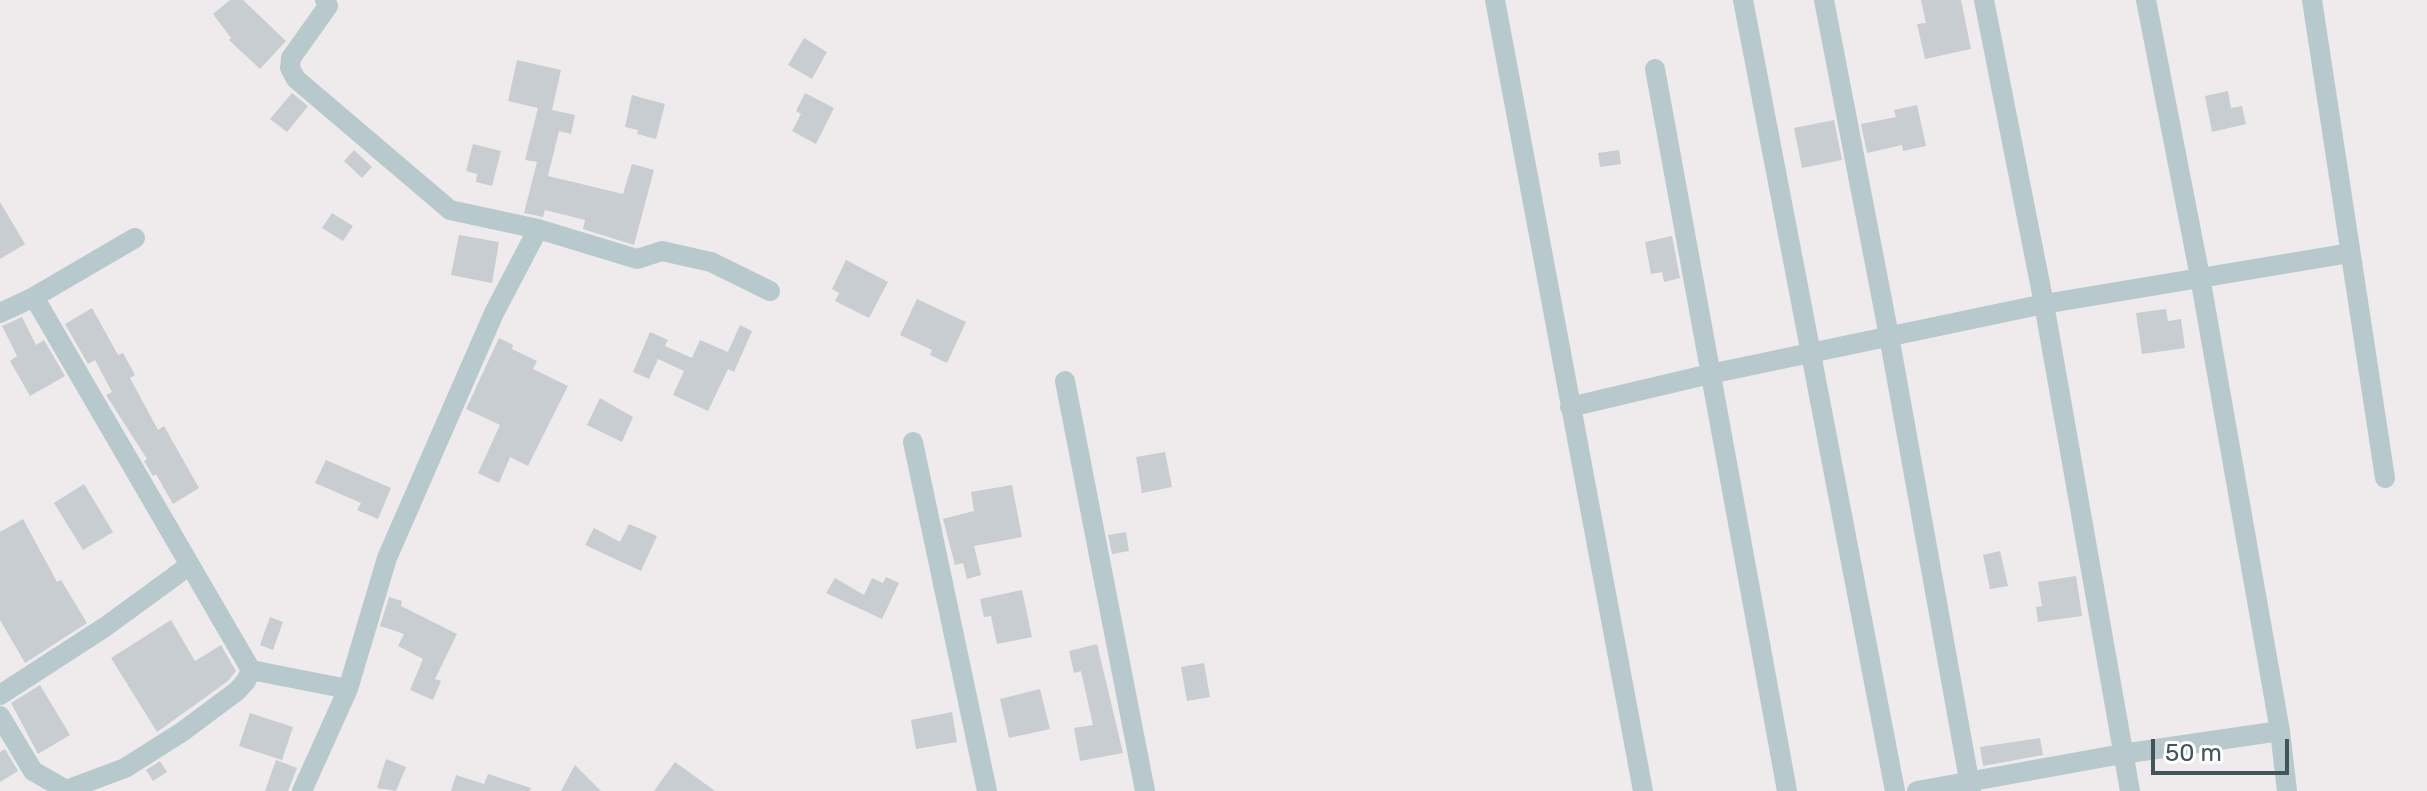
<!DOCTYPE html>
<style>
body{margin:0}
#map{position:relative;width:2427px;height:791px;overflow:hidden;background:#efebec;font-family:Rubik,sans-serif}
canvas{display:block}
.scale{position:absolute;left:2151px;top:739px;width:138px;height:36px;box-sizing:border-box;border:4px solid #42555b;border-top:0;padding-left:10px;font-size:24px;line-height:28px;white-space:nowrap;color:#42555b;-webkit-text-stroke:6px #fff;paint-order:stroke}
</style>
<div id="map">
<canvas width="2427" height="791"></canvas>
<div class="scale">50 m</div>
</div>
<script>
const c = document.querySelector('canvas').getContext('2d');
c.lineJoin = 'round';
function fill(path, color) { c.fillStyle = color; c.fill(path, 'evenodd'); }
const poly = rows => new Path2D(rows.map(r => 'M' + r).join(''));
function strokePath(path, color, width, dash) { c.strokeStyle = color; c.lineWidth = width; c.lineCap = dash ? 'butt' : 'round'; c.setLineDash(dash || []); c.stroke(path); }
fill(poly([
 [230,0,243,0,286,41,260,69,229,40,231,38,213,14],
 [1921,0,1961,0,1971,49,1925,59,1917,24,1926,23],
 [804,38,827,52,812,79,788,65],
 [517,60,561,70,552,110,575,115,571,134,559,131,548,176,623,194,632,164,654,170,634,245,583,229,585,220,545,210,543,217,524,213,537,162,525,160,538,108,508,101],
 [2228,91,2231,108,2242,106,2246,124,2212,132,2205,96],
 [292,93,308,106,287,132,270,119],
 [805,93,834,108,816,144,792,131,801,114,796,111],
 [632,95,665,104,656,139,637,134,638,130,625,127],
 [1917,105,1926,146,1903,151,1902,145,1867,153,1861,124,1896,117,1894,110],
 [1834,120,1842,160,1802,168,1794,128],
 [473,144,501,151,492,186,476,182,477,174,466,171],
 [354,150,372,167,362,178,344,161],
 [1619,150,1621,164,1600,167,1598,153],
 [0,202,25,244,0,259],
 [332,213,353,226,343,241,322,228],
 [459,235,499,242,492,283,451,275],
 [1672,236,1680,278,1664,282,1662,272,1651,274,1645,242],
 [846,260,888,282,869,318,835,301,839,293,832,289],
 [917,299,966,322,947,363,930,355,932,350,900,335],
 [92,308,118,355,123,353,135,375,130,378,158,430,164,426,199,488,173,504,156,474,153,476,144,461,147,459,106,395,112,392,95,360,88,364,65,324],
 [2166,309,2168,321,2181,319,2185,348,2142,354,2136,313],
 [22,317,36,345,44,340,65,376,30,396,10,361,17,356,2,326],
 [740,325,752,331,734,372,728,369,708,411,673,395,684,371,658,359,649,379,633,372,650,332,668,340,665,346,692,358,700,340,728,352],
 [499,338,513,345,512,349,537,361,533,369,568,386,528,466,510,457,499,483,478,473,500,425,466,409],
 [600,398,633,417,622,442,587,425],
 [1165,452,1172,487,1142,493,1136,457],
 [326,460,391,488,378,519,357,510,361,503,315,483],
 [84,484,113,532,83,550,54,503],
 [1012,485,1022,537,974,546,981,575,967,579,963,563,955,565,943,519,974,511,971,492],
 [23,519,57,582,61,580,87,623,25,663,0,620,0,532],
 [629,524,657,536,641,571,585,545,594,528,620,542],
 [1126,532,1129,551,1112,554,1108,535],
 [2000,551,2008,586,1990,589,1983,555],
 [2076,576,2082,616,2038,622,2036,607,2042,606,2038,582],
 [886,577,899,583,882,619,826,593,835,578,864,595,872,578,883,583],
 [1022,590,1032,637,997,644,991,616,984,617,980,599],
 [389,597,402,601,401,606,457,634,435,679,441,681,433,700,410,690,423,659,398,646,404,634,380,626],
 [270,617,283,622,273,650,260,645],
 [171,620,195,661,221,645,236,671,228,681,157,732,111,658],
 [1097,644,1123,753,1080,761,1074,728,1093,725,1081,671,1074,673,1069,651],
 [1204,663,1210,697,1187,701,1181,667],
 [40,685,70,735,38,754,11,703],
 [1040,689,1050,729,1009,738,1000,699],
 [952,712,957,742,916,749,911,720],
 [250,713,293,727,282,760,239,746],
 [2040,738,2043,755,1983,766,1980,747],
 [5,749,18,771,0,782,0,752],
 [386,759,406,767,396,791,377,788],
 [276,760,297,768,288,791,265,791],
 [160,761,167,772,153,781,146,770],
 [675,762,715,791,654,791],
 [575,765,601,791,561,791],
 [488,774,531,788,530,791,451,791,456,775,484,784]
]), '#c7cdd1');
strokePath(poly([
 [325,0,328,6,291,58,290,68,296,79,450,210,538,229,637,259,662,251,711,262,770,291],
 [1495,0,1643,791],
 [1743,0,1895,791],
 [1824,0,1889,336,1971,791],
 [1984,0,2044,304,2130,791],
 [2146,0,2200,277,2280,731,2287,791],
 [2312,0,2385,478],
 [1655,69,1787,791],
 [34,297,251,670],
 [0,313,34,297,135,238],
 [1065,381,1145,791],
 [1570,407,1710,374,2044,304,2350,253],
 [913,442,987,791],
 [0,695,105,627,190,565],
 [0,716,33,771,66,790,125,768,182,732,237,691,246,681,251,670,348,689],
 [302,791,348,689,387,558,494,313,538,229],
 [1917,791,2122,754,2280,731]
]), '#b7c9cd', 20);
</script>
